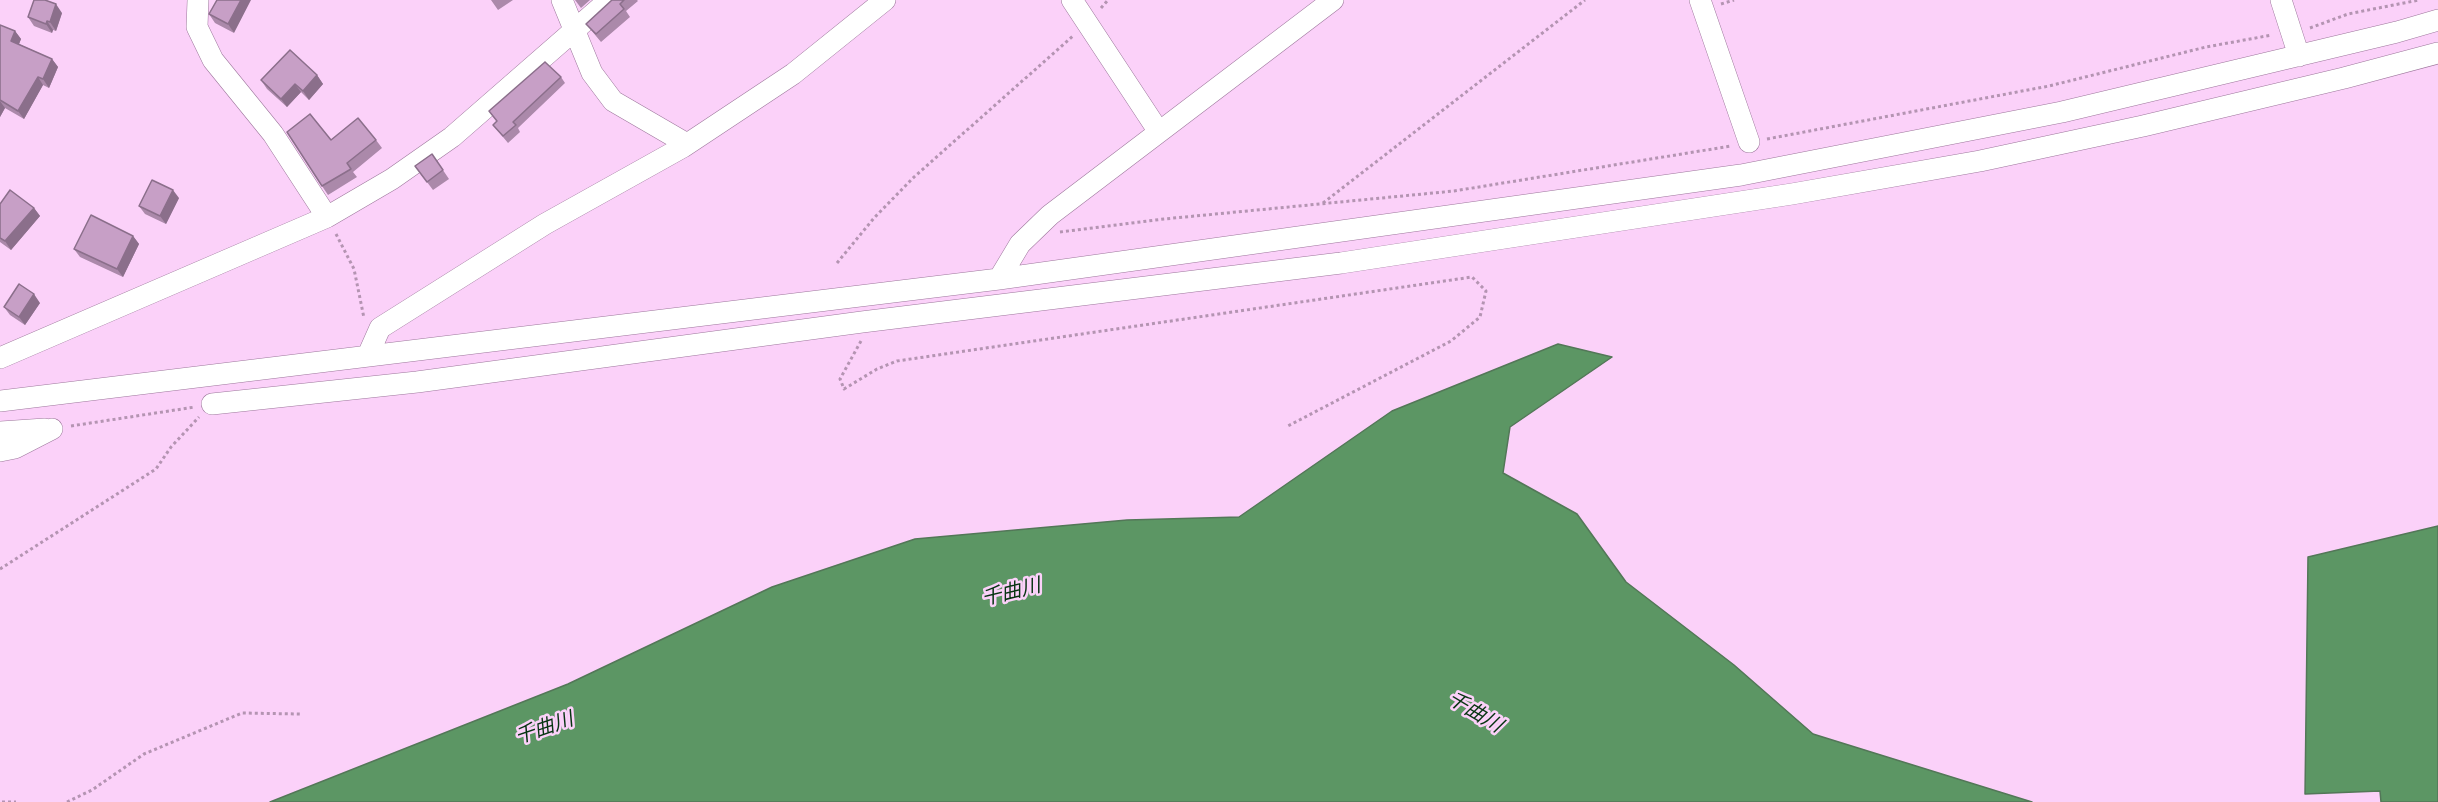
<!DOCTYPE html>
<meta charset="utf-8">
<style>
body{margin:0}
canvas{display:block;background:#fbd1f9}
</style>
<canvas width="2438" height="802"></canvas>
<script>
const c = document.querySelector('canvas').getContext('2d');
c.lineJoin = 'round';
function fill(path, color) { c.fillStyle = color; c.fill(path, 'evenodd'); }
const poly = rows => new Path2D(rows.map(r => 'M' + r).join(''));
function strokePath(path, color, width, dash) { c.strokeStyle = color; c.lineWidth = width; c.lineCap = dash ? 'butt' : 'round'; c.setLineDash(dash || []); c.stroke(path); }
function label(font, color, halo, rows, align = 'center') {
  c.font = font + ' "Asap Condensed","Noto Sans JP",sans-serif'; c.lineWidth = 5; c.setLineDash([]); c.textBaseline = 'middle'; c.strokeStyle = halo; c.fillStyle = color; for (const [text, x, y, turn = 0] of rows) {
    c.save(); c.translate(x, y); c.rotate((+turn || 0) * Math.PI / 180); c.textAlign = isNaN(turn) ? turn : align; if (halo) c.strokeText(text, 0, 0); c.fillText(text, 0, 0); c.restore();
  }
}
const water = poly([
 [1558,344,1612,357,1510,427,1503,473,1577,514,1626,582,1734,665,1813,734,2032,802,270,802,568,684,772,587,915,539,1127,520,1239,517,1392,411,1558,344],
 [2438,526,2438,802,2381,802,2380,791,2305,794,2308,557,2438,526]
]);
fill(water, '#5c9664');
strokePath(water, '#537758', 1.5);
const minor = poly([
 [198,0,197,27,213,60,273,134,327,217],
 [562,0,592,73,613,101,687,144],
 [1072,0,1159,132],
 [1700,0,1749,142],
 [2281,0,2299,56],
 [999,279,1020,244,1050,215,1333,0],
 [368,355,380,328,545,224,683,147,793,74,885,0],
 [0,358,327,217,392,179,452,137,609,0],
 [0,401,999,279,1741,175,2062,112,2397,32,2438,20],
 [212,404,417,382,862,322,1341,263,1792,194,1980,161,2143,126,2344,78,2438,53],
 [0,432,45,429],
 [0,451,15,448,52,429]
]);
strokePath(minor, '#9d779c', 22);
strokePath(poly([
 [1721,4,1734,0],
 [1101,8,1108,0],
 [2310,28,2348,14,2419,0],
 [1767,139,2049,86,2206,47,2272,35],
 [1323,203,1585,0],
 [1060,232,1164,219,1454,191,1731,146],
 [336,234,354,269,364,318],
 [837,263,874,218,914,177,1073,36],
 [861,341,840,379,844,389,877,369,897,361,1472,277,1486,291,1480,317,1451,341,1286,427],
 [71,426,195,407],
 [0,569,156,469,171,447,199,417],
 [2,802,16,802],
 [67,802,92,790,144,754,242,713,300,714]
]), '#b494b2', 3, [3, 3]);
strokePath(minor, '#fff', 21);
fill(poly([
 [217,0,234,33,215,23,209,14],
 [491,0,513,0,498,10],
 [575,0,590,0,581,8],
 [612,0,637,0,638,1,626,11,630,17,601,42,586,24],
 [62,13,56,31,53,30,52,33,34,26,28,17],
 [0,25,15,31,21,39,19,44,52,59,58,67,49,88,43,85,24,119,5,108,0,117],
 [317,75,323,84,309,100,301,92,287,107,267,89,261,80],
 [561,77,565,83,518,128,520,132,508,143,493,125,497,122,489,111],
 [331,140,376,140,382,148,353,172,357,177,328,195,322,186],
 [432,154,449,179,433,190,415,166],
 [179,198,166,224,145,214,139,206],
 [0,204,34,208,40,216,11,250,0,242],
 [133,236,139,244,123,277,80,257,74,249],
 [40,303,25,325,10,315,4,307]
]), '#ab89aa');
fill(poly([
 [241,0,251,0,234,33,228,24],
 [56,4,62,13,56,31,50,22],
 [47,21,53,30,52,33,46,24],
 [15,31,21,39,17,49,11,41],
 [52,59,58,67,49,88,43,79],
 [317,75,323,84,309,100,303,91],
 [38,77,43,85,24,119,18,111],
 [295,84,301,92,287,107,281,99],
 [0,101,5,108,0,117],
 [173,190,179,198,166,224,160,216],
 [34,208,40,216,11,250,5,241],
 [133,236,139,244,123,277,117,269],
 [34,294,40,303,25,325,19,317]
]), '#8b6f8b');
const building = poly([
 [34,0,45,0,56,4,50,22,47,21,46,24,28,17,34,0],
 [217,0,241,0,228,24,209,14,217,0],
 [612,0,624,0,620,4,624,9,596,34,586,24,612,0],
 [0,25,15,31,11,41,52,59,43,79,38,77,18,111,0,100,0,25],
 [290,50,317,75,303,91,295,84,281,99,261,80,290,50],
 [545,62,561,77,513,122,516,125,503,136,493,125,497,121,489,111,545,62],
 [310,114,331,140,358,118,376,140,347,163,351,169,322,186,287,132,310,114],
 [432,154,443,170,427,182,415,166,432,154],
 [152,180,173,190,160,216,139,206,152,180],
 [10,190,34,208,5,241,0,238,0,204,10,190],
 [91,215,133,236,117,269,74,249,91,215],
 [19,284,34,294,19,317,4,307,19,284]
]);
fill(building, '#c79fc6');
strokePath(building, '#8b6f8b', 1.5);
label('italic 20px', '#063411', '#fbd1f9', [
 ["千曲川",1011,592,-14],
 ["千曲川",1475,712,31],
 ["千曲川",544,728,-19]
]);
</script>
